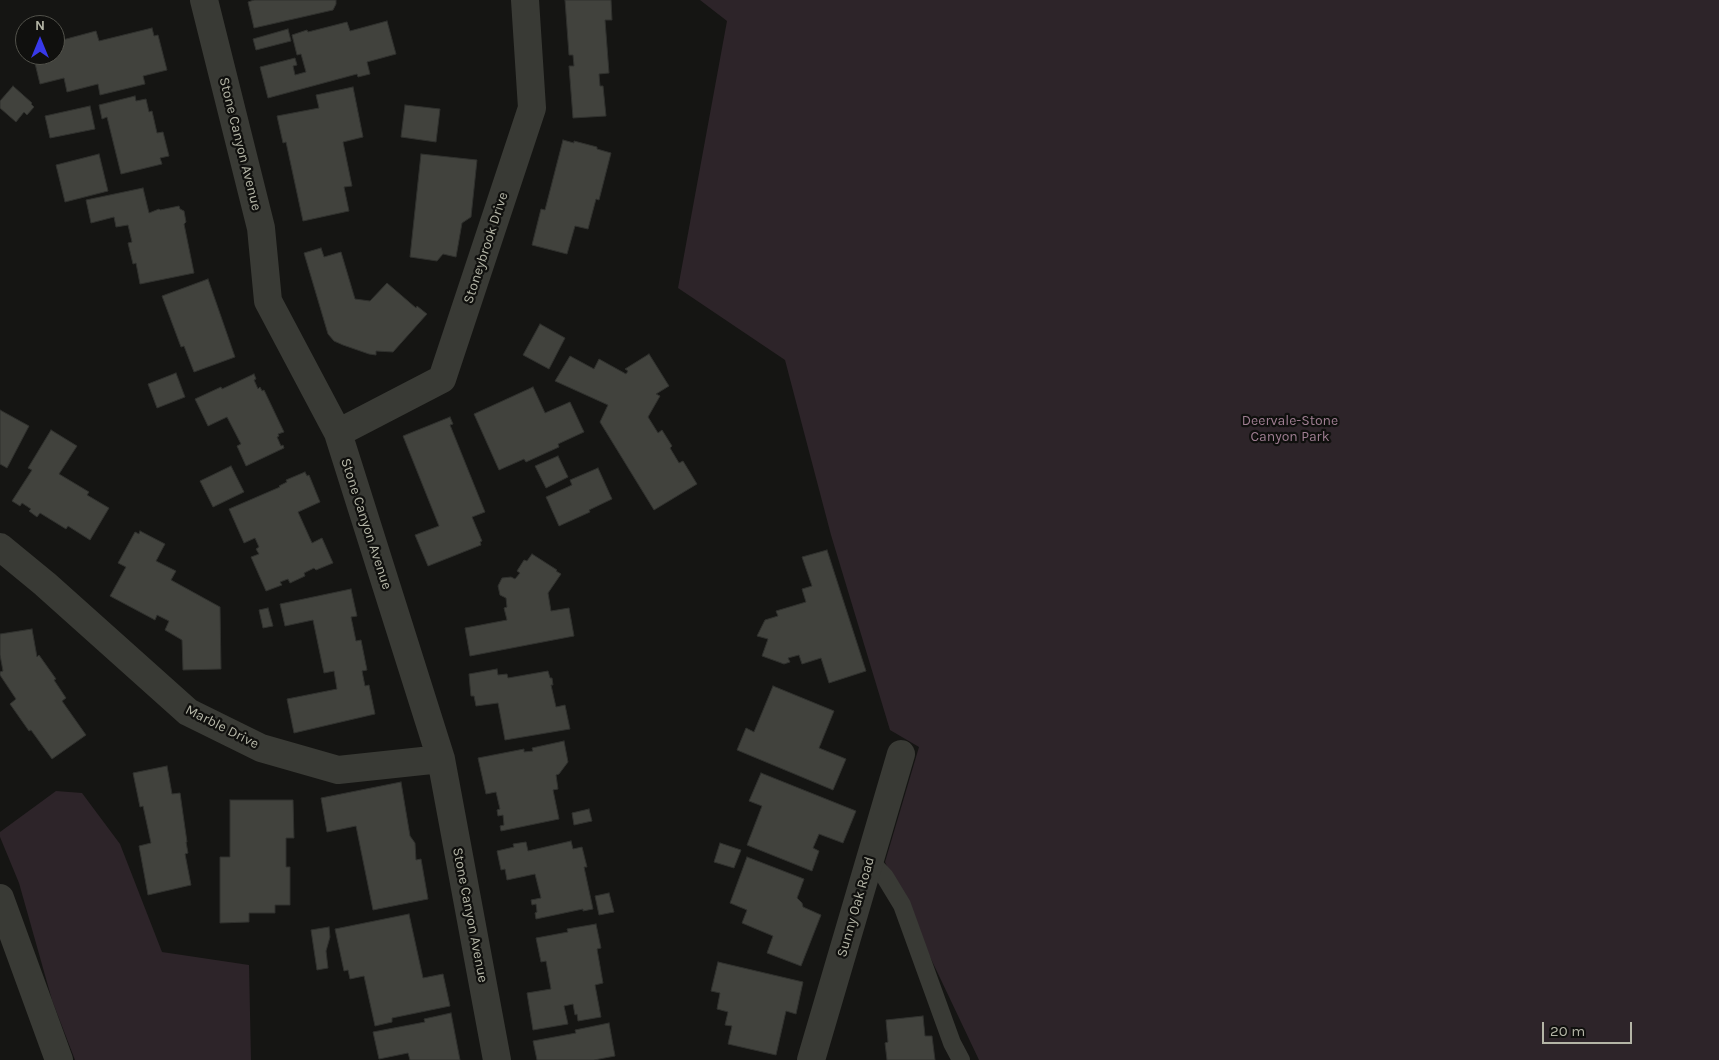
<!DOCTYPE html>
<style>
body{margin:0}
#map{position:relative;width:1719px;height:1060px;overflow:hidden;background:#151513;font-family:Karla,sans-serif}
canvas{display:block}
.north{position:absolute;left:15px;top:15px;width:50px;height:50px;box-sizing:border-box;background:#10100e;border:1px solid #52524b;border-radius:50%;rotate:0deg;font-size:14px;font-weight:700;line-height:20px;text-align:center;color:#b4b5a6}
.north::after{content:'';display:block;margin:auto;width:18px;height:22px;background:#3839e9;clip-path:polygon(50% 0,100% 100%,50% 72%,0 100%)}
.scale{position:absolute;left:1542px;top:1022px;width:90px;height:22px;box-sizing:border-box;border:2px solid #b4b5a6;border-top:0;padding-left:6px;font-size:15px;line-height:18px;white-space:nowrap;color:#b4b5a6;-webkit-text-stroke:4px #10100e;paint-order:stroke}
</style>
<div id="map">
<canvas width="1719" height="1060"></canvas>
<div class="north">N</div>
<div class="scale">20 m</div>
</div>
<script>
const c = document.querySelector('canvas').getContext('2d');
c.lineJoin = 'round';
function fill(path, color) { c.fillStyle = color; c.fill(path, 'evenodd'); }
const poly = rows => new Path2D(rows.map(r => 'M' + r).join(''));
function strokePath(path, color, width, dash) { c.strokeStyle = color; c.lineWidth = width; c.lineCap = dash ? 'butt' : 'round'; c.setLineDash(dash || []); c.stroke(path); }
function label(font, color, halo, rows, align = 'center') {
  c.font = font + ' Karla,sans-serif'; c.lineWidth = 4.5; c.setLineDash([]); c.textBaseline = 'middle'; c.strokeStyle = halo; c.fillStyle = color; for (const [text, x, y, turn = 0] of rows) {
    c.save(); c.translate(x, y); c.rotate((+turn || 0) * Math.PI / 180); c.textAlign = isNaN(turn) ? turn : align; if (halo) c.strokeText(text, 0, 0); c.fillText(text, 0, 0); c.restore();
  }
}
fill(poly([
 [700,0,1719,0,1719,1060,979,1060,885,862,919,747,890,730,831,535,785,360,678,288,727,21],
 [56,791,82,793,120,844,162,952,249,965,251,1060,75,1060,52,1000,19,883,0,837,0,832]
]), '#2d2429');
const building = poly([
 [254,0,336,0,336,4,333,10,254,28,248,2,254,0],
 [565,0,611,0,612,20,605,20,609,73,599,74,600,86,603,86,606,116,573,118,569,66,574,66,573,55,569,55,565,0],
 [387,21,396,54,367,62,370,74,358,77,357,74,268,98,260,67,295,58,297,65,293,66,295,75,306,72,301,54,297,55,292,35,307,30,308,32,347,22,350,31,387,21],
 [152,28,154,36,158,35,167,70,143,76,145,84,100,95,98,84,67,92,64,78,40,84,33,55,55,55,55,42,96,31,99,41,152,28],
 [288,29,291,41,256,50,253,39,288,29],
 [13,86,32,103,31,104,34,107,27,115,24,112,16,122,0,108,0,101,13,86],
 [353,87,363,137,343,142,352,186,344,187,349,211,303,221,286,142,283,143,277,116,319,108,316,95,353,87],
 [135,96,136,101,146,99,149,112,152,111,157,133,163,132,169,156,160,158,162,164,121,174,107,117,102,119,99,105,135,96],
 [405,105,440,109,436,142,401,137,405,105],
 [90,106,95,129,50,138,45,116,90,106],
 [563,140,574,143,574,141,597,147,597,149,611,153,599,200,596,199,588,229,575,226,567,254,532,245,541,209,545,210,563,140],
 [99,154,108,191,65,202,56,165,99,154],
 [421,154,477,160,471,217,462,223,456,257,443,254,437,261,410,257,421,154],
 [143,188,149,213,159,209,160,210,179,206,180,209,184,211,186,222,184,224,194,273,140,284,136,263,133,264,128,243,132,242,128,225,116,227,114,217,91,223,86,200,143,188],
 [321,248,324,257,341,252,355,299,370,301,387,283,416,308,417,306,427,314,393,352,376,351,376,355,369,354,343,345,334,341,328,334,304,253,321,248],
 [208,279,235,357,194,372,184,346,181,347,162,296,208,279],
 [540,324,565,338,549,369,523,355,540,324],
 [649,354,669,386,656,394,660,396,648,417,658,433,662,430,672,446,670,448,679,463,683,461,697,484,654,510,600,422,608,405,555,381,570,356,594,369,599,359,626,374,628,371,625,369,649,354],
 [176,373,185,397,157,408,148,384,176,373],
 [254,374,256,379,254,380,258,389,260,387,262,391,264,390,284,432,278,434,279,436,277,437,281,446,283,445,284,448,246,466,237,446,241,444,227,417,208,426,195,399,221,387,222,389,254,374],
 [533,387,545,413,570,402,584,432,558,444,559,447,526,462,524,459,499,470,474,414,533,387],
 [0,410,29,426,7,468,0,464,0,410],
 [450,417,453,424,450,425,485,512,472,517,482,541,480,542,481,545,428,566,415,535,439,526,403,436,450,417],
 [51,430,77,446,59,474,89,492,87,495,109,508,90,540,68,526,66,529,40,513,37,517,29,511,31,509,22,503,20,506,12,501,32,470,28,468,51,430],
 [558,456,568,477,546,488,535,466,558,456],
 [231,466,244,492,213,507,200,481,231,466],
 [598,468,612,499,589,510,590,512,559,526,546,497,572,485,570,480,598,468],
 [305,472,307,476,309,475,320,502,298,512,312,543,322,538,333,563,316,570,314,568,304,573,305,576,290,583,288,579,280,582,282,585,266,591,251,557,259,554,256,549,259,547,255,538,244,543,229,509,280,487,279,486,287,482,286,480,305,472],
 [140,531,165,544,156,561,176,571,171,580,220,607,221,669,183,670,182,640,165,630,169,621,157,615,155,620,110,596,126,567,118,563,135,532,139,534,140,531],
 [827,550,866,671,829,683,821,658,802,664,799,655,788,658,790,662,784,664,762,656,768,639,757,636,765,620,778,616,776,611,806,602,802,589,812,586,802,557,827,550],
 [532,554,557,570,556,571,561,574,548,593,551,611,569,608,574,636,470,656,465,628,507,620,504,608,507,607,506,598,500,595,498,586,502,578,511,577,515,579,520,573,517,571,524,560,527,561,532,554],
 [351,589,357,616,351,617,356,641,361,640,367,670,362,671,365,686,369,685,375,714,294,733,287,699,337,689,334,671,324,673,313,620,285,626,280,604,351,589],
 [268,608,273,626,263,628,259,610,268,608],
 [32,629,37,657,39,655,56,679,54,680,66,698,62,701,86,735,52,759,31,730,29,731,10,704,16,699,0,675,0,672,3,671,0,655,0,634,32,629],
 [497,669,498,675,507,674,508,678,548,671,550,678,552,678,553,685,551,685,556,707,565,705,570,729,505,740,498,703,476,706,474,696,471,696,470,686,469,674,497,669],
 [773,686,834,711,819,748,846,759,833,790,737,750,746,728,754,732,773,686],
 [564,741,568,762,559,774,556,775,558,789,553,790,559,819,501,831,500,826,504,825,503,815,498,816,497,810,500,809,496,792,486,794,478,758,524,749,524,752,533,751,532,748,564,741],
 [167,766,172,794,180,793,187,842,186,842,188,853,185,854,191,885,148,895,139,846,151,843,143,806,140,807,133,773,167,766],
 [761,773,856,811,843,843,819,834,813,848,819,851,812,871,747,845,762,806,749,801,761,773],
 [401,782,410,836,415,843,416,860,421,859,428,899,373,910,356,826,327,832,321,798,401,782],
 [230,800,293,800,294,838,286,838,286,867,290,867,290,905,275,905,275,913,249,913,249,922,220,923,220,857,230,857,230,800],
 [589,809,592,821,574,825,572,813,589,809],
 [571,841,573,849,582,847,587,867,584,867,593,909,583,911,583,909,536,919,535,913,537,912,536,904,532,905,531,900,541,898,535,874,507,880,505,869,501,870,497,851,514,847,513,844,526,842,528,851,571,841],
 [720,843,741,850,734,868,714,862,720,843],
 [747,857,804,879,797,898,802,903,803,907,821,915,801,966,767,953,773,936,742,923,747,910,730,903,747,857],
 [609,893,614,912,599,915,595,896,609,893],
 [409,914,423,978,443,974,450,1006,392,1018,392,1022,375,1026,364,976,350,979,348,970,344,971,335,929,409,914],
 [596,924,601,948,597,949,603,983,595,985,601,1017,578,1021,577,1014,575,1015,573,1004,564,1006,568,1024,533,1030,527,993,551,989,546,961,541,962,536,938,568,932,567,929,596,924],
 [329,927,330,937,326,951,328,968,317,970,311,930,329,927],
 [718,962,803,982,796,1014,786,1011,776,1055,728,1044,732,1026,725,1025,728,1012,717,1009,720,993,711,991,718,962],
 [451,1013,460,1060,410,1060,408,1053,379,1059,373,1032,425,1022,424,1019,451,1013],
 [923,1016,925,1036,932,1036,935,1060,887,1060,885,1043,888,1042,886,1020,923,1016],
 [609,1023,615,1056,594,1060,537,1060,533,1041,576,1033,575,1030,609,1023]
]);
fill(building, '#41423d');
strokePath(building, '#30312e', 1);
strokePath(poly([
 [870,861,885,877,902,905,952,1043,961,1060]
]), '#393a35', 18);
strokePath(poly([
 [204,0,261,228,268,301,338,433,441,759,497,1060],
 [338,433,442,379,532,108,525,0],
 [0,547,45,584,188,712,261,748,338,770,441,759],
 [0,898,59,1060],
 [811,1060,901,754]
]), '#393a35', 28);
label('14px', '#b4b5a6', '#10100e', [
 ["Stone Canyon Avenue",240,144,76],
 ["Stoneybrook Drive",486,248,-72],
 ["Stone Canyon Avenue",366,524,72],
 ["Marble Drive",222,727,27],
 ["Sunny Oak Road",856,907,-74],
 ["Stone Canyon Avenue",470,915,79]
]);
label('14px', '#9f7e92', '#10100e', [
 ["Deervale-Stone",1290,421],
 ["Canyon Park",1290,437]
]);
</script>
